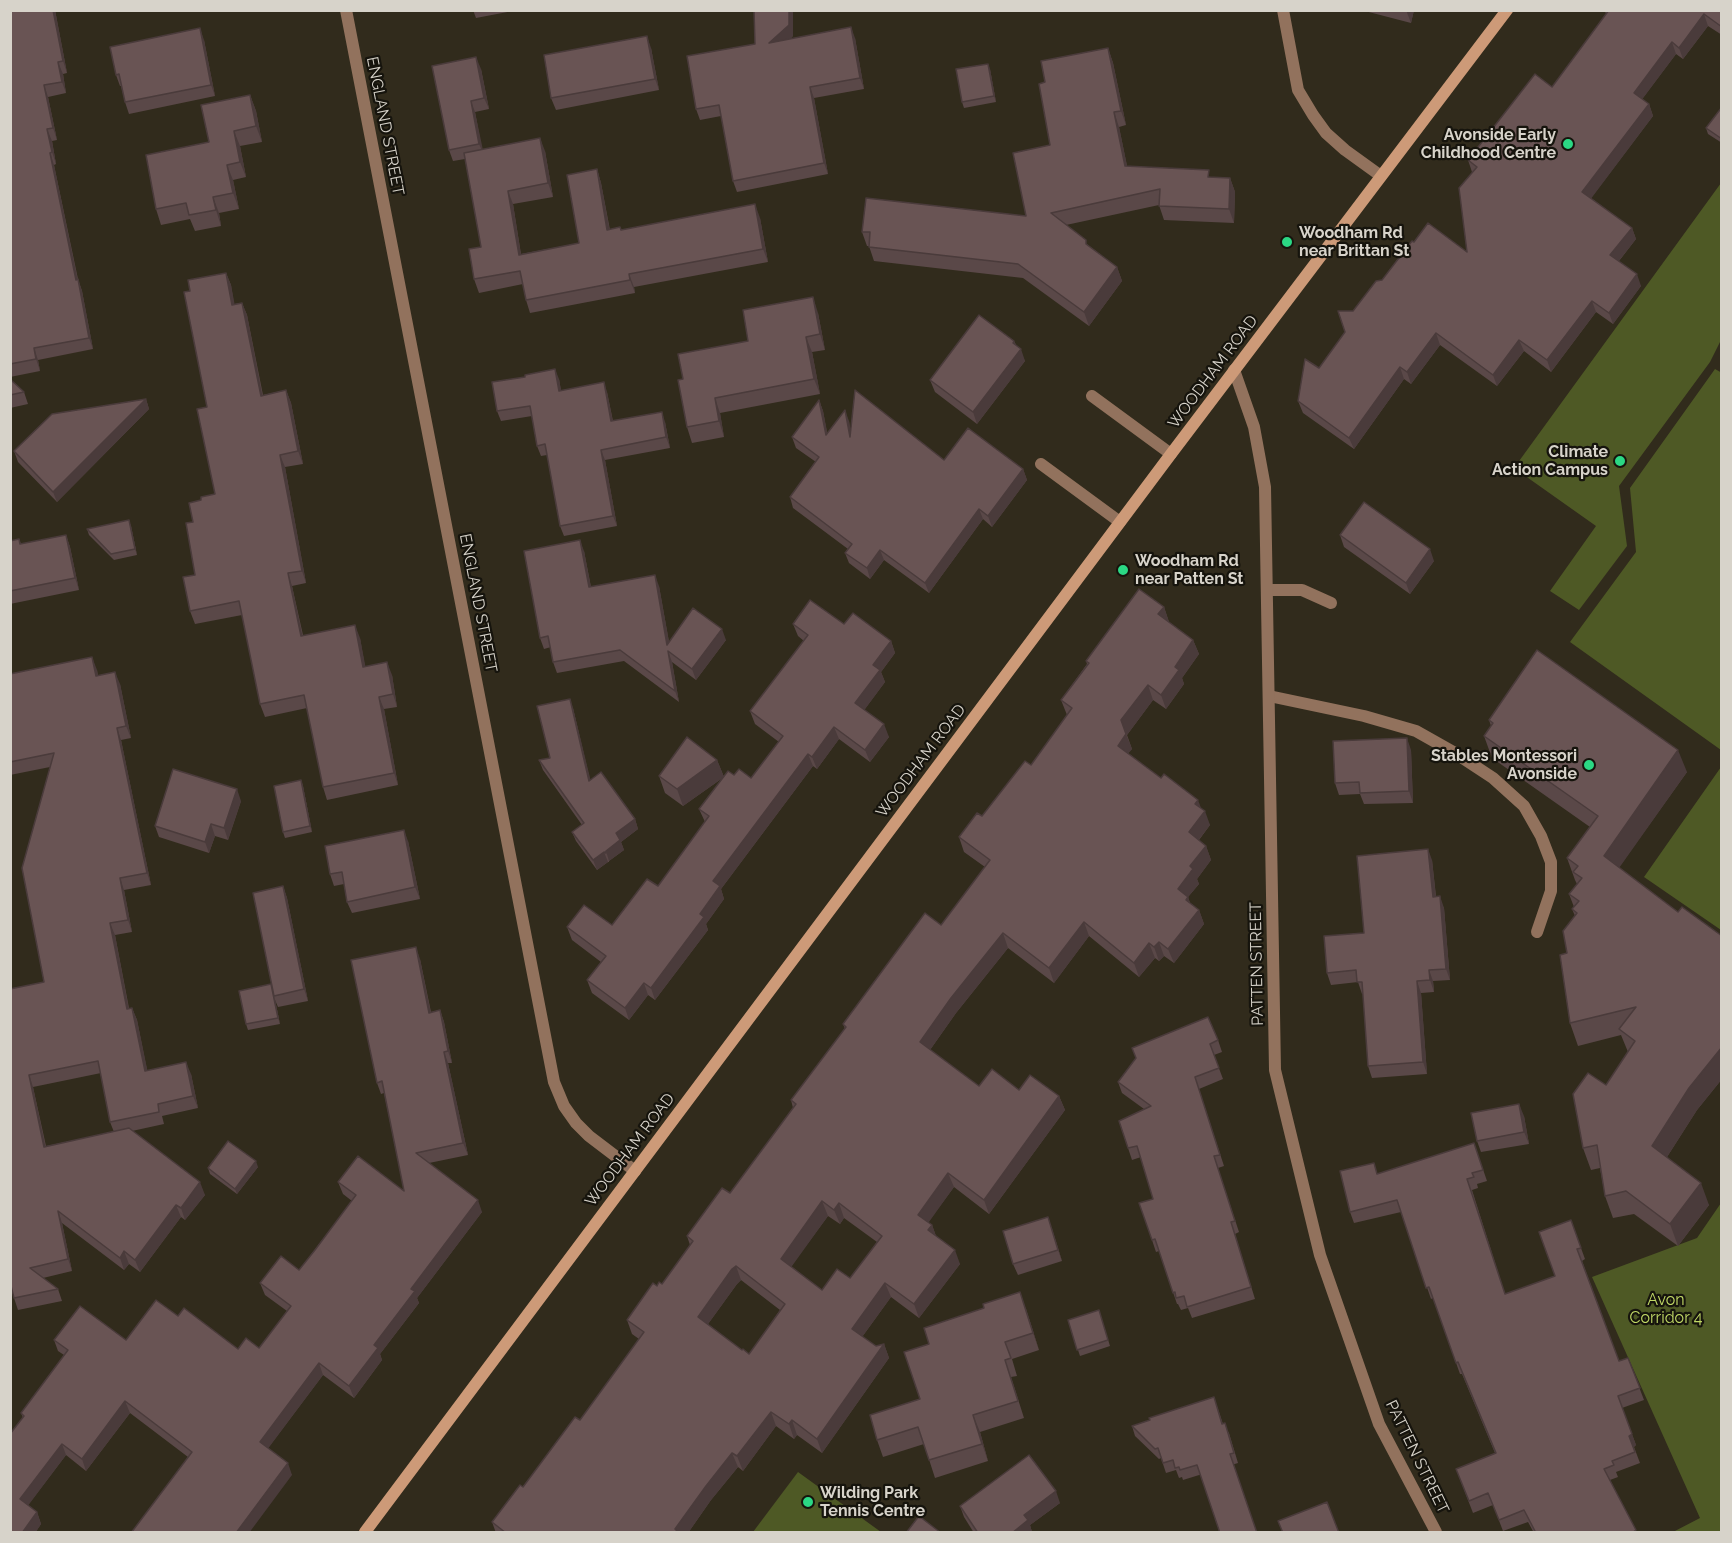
<!DOCTYPE html>
<style>
body{margin:0}
#map{position:relative;width:1732px;height:1543px;overflow:hidden;background:#312b1c;font-family:Raleway,sans-serif}
canvas{display:block}
.frame{position:absolute;inset:0;border:12px solid #d7d3ca;pointer-events:none}
</style>
<div id="map">
<canvas width="1732" height="1543"></canvas>
<div class="frame"></div>
</div>
<script>
const c = document.querySelector('canvas').getContext('2d');
c.lineJoin = 'round';
function fill(path, color) { c.fillStyle = color; c.fill(path, 'evenodd'); }
const poly = rows => new Path2D(rows.map(r => 'M' + r).join(''));
function strokePath(path, color, width, dash) { c.strokeStyle = color; c.lineWidth = width; c.lineCap = dash ? 'butt' : 'round'; c.setLineDash(dash || []); c.stroke(path); }
function label(font, color, halo, rows, align = 'center') {
  c.font = font + ' Raleway,sans-serif'; c.lineWidth = 4.5; c.setLineDash([]); c.textBaseline = 'middle'; c.strokeStyle = halo; c.fillStyle = color; for (const [text, x, y, turn = 0] of rows) {
    c.save(); c.translate(x, y); c.rotate((+turn || 0) * Math.PI / 180); c.textAlign = isNaN(turn) ? turn : align; if (halo) c.strokeText(text, 0, 0); c.fillText(text, 0, 0); c.restore();
  }
}
fill(poly([
 [1721,183,1721,340,1710,362,1619,486,1627,546,1579,610,1550,591,1596,526,1514,468],
 [1715,369,1722,373,1721,750,1570,642,1636,552,1630,488],
 [1721,767,1722,930,1721,930,1644,877],
 [1721,1203,1721,1532,1673,1532,1700,1518,1592,1277,1697,1238],
 [798,1472,881,1532,753,1532]
]), '#4e5925');
strokePath(poly([
 [1092,396,1171,454],
 [1041,464,1120,522],
 [1267,590,1302,590,1331,603],
 [1269,696,1364,716,1416,731,1455,753,1493,778,1524,806,1541,836,1551,862,1551,891,1537,932]
]), '#92725d', 12);
strokePath(poly([
 [346,10,554,1082,564,1106,576,1123,589,1136,635,1171],
 [1283,10,1298,90,1313,115,1326,133,1345,150,1381,176],
 [1234,370,1254,427,1265,487,1275,1070,1320,1255,1379,1424,1436,1532]
]), '#92725d', 12);
strokePath(poly([
 [365,1532,1171,454,1507,10]
]), '#cd9a78', 12);
fill(poly([
 [10,10,55,10,67,73,63,74,66,93,48,97,57,140,52,141,56,164,54,165,78,279,82,291,93,349,38,360,40,371,10,377],
 [473,10,518,10,476,18],
 [1361,10,1414,10,1411,23],
 [1603,10,1722,10,1722,35,1708,26,1683,59,1676,54,1642,99,1649,104,1653,116,1591,198,1632,228,1636,239,1619,261,1641,286,1613,324,1596,312,1551,372,1524,351,1497,386,1440,345,1411,384,1404,379,1354,449,1303,413,1298,401,1319,368,1345,332,1353,311,1382,280,1414,242,1467,252,1472,172,1468,160,1552,87,1607,14],
 [793,36,790,39,855,38,864,89,814,98,828,174,737,192,733,181,721,116,700,120,696,109,755,44],
 [204,40,215,96,129,114,125,102,121,86,120,86,116,75],
 [651,48,659,90,556,110,551,98],
 [1108,48,1113,63,1126,125,1119,127,1127,166,1211,177,1230,178,1235,192,1234,223,1164,220,1159,205,1066,225,1088,245,1117,267,1122,281,1089,326,1023,278,874,261,869,246,867,246,862,232,1026,216,1050,145,1045,82],
 [481,69,489,109,475,112,482,149,545,151,553,197,513,204,521,254,579,243,597,169,601,183,610,230,621,230,760,218,768,262,634,287,635,293,530,313,526,300,523,284,479,293,474,279,481,247,465,159,453,161,449,150],
 [990,69,996,102,964,108,962,102],
 [250,95,256,111,262,142,240,146,246,177,233,180,239,209,219,213,221,226,195,231,190,219,161,225,156,209,209,142],
 [1722,107,1722,143,1708,134,1706,128],
 [226,273,231,285,234,304,242,303,247,315,263,395,286,390,291,403,303,464,285,467,306,583,292,586,303,635,360,638,365,667,392,675,397,707,384,709,398,785,327,800,323,787,307,708,265,717,260,704,242,615,195,624,190,611,195,575,193,522,201,500,215,494,207,407,190,291],
 [818,313,825,350,812,352,820,394,720,413,724,437,692,443,687,427,683,379,748,341],
 [1014,341,1025,361,977,424,935,392,930,380],
 [10,379,24,392,28,404,10,408],
 [559,379,561,391,607,392,613,421,665,422,670,448,605,460,617,526,564,536,560,526,547,455,541,456,537,446,532,416,501,421,497,411],
 [146,399,149,409,57,502,18,462,14,451],
 [819,400,823,411,827,433,849,421,850,430,944,460,1023,469,1027,480,992,527,983,519,929,593,884,560,870,579,849,563,845,553,848,549,793,508,790,497,816,462,796,448,792,437],
 [131,526,137,555,114,560,89,535,87,529],
 [66,535,70,547,79,590,10,604,10,541,19,539,21,544],
 [1340,535,1434,561,1410,594,1344,547],
 [584,551,591,587,659,586,669,642,726,640,696,680,672,662,679,702,624,661,557,673,553,662,551,647,544,649,540,638],
 [1164,607,1169,622,1193,640,1199,654,1182,678,1184,684,1166,709,1153,700,1127,735,1132,749,1128,753,1201,809,1210,825,1199,840,1206,846,1211,860,1197,879,1199,884,1188,897,1190,903,1199,910,1204,924,1174,963,1164,956,1159,961,1155,958,1139,977,1089,936,1054,983,1008,948,956,1013,930,1050,979,1086,1019,1090,1059,1096,1065,1110,989,1214,954,1187,928,1222,932,1225,936,1236,960,1264,919,1318,891,1297,862,1337,876,1346,884,1344,889,1358,822,1453,797,1435,794,1439,776,1426,743,1471,738,1467,711,1500,688,1533,496,1533,492,1522,580,1420,639,1339,632,1334,627,1320,657,1286,662,1284,690,1245,687,1236,730,1193,793,1108,791,1100,845,1029,843,1024,941,925,985,867,964,852,959,837,982,816,1031,765,1067,715,1061,700,1087,664,1086,661],
 [828,1216,840,1224,844,1218,877,1242,850,1278,822,1290,791,1266],
 [741,1280,780,1310,749,1354,742,1350,708,1324,737,1284],
 [793,624,844,624,891,641,895,653,881,672,885,682,864,710,889,737,870,762,839,739,817,769,813,766,721,889,724,899,706,924,708,930,655,1000,648,995,629,1020,592,993,587,980,601,962,572,940,567,927,612,925,658,886,705,822,699,809,734,775,751,778,779,742,755,724,750,711,804,641,798,636],
 [97,670,98,676,120,684,131,738,121,740,151,885,124,890,132,932,115,935,129,1008,132,1008,137,1020,147,1070,191,1074,198,1108,162,1116,164,1124,132,1131,205,1195,185,1220,181,1217,140,1272,129,1264,124,1270,62,1223,72,1271,43,1278,58,1289,62,1301,18,1310,14,1298,10,989,44,982,50,767,10,775,10,674],
 [101,1073,110,1122,114,1132,46,1146,33,1087],
 [573,708,590,780,635,819,638,829,621,842,624,850,609,861,609,862,608,862,597,870,576,841,572,832,582,825,543,770,539,760,550,758],
 [1489,720,1687,772,1619,867,1678,912,1722,936,1722,1079,1697,1110,1667,1157,1709,1205,1678,1246,1634,1214,1613,1218,1605,1196,1600,1168,1591,1170,1583,1148,1606,1085,1628,1052,1621,1035,1578,1046,1570,1023,1567,953,1575,916,1572,909,1574,907,1569,894,1577,884,1575,880,1567,858,1590,827,1492,758,1484,736,1491,726],
 [1411,750,1413,803,1364,804,1360,794,1339,795,1335,783],
 [717,760,724,777,683,806,665,793,659,776],
 [301,780,303,786,312,832,285,838,283,832],
 [241,801,228,840,215,836,209,853,159,837,155,826],
 [408,841,420,899,352,913,347,902,344,884,334,886,330,874],
 [1432,860,1436,896,1444,908,1450,980,1433,981,1434,992,1421,993,1427,1074,1372,1078,1368,1066,1363,994,1362,994,1358,982,1331,985,1327,973],
 [283,886,287,898,308,1001,278,1007,275,1000,280,1024,248,1030,246,1024,271,984],
 [420,959,431,1012,440,1010,444,1022,452,1063,448,1063,468,1155,429,1163,482,1212,417,1298,419,1303,380,1354,382,1360,354,1398,323,1375,268,1448,292,1475,188,1457,130,1413,86,1471,66,1455,28,1505,37,1512,41,1524,35,1533,10,1533,23,1418,21,1413,64,1355,58,1351,54,1340,126,1340,178,1316,238,1349,259,1348,287,1311,265,1295,260,1283,299,1270,352,1201,343,1194,338,1182,404,1191,384,1093,381,1094,377,1083],
 [1218,1040,1222,1052,1214,1055,1223,1079,1199,1089,1224,1166,1218,1168,1239,1232,1235,1234,1255,1299,1192,1318,1188,1308,1181,1310,1178,1304,1177,1304,1159,1251,1156,1252,1152,1240,1153,1199,1141,1157,1132,1160,1128,1148,1144,1109,1122,1093,1118,1082],
 [1524,1116,1529,1144,1481,1152,1477,1141],
 [1474,1143,1487,1181,1477,1184,1478,1188,1472,1190,1505,1294,1555,1276,1539,1232,1581,1248,1585,1259,1582,1261,1619,1361,1628,1358,1644,1400,1622,1408,1636,1445,1634,1447,1640,1463,1616,1472,1618,1477,1610,1480,1637,1533,1534,1533,1528,1522,1503,1531,1493,1505,1473,1513,1456,1469,1495,1453,1462,1374,1460,1374,1433,1298,1431,1299,1401,1212,1354,1223,1350,1212,1378,1174],
 [258,1167,237,1194,210,1174,208,1168],
 [1052,1229,1062,1261,1018,1275,1013,1264],
 [1026,1309,1039,1350,1012,1359,1017,1376,1011,1377,1024,1418,980,1432,988,1461,935,1478,924,1444,883,1457,877,1440,920,1399,929,1344],
 [1099,1310,1110,1346,1080,1356,1068,1320],
 [1214,1397,1223,1424,1229,1433,1238,1463,1183,1480,1182,1477,1179,1478,1176,1470,1166,1473,1161,1458,1159,1459,1135,1436,1132,1426,1150,1420],
 [1060,1503,1030,1525,1032,1532,1031,1533,974,1533,964,1517,960,1506]
]), '#5a4848');
fill(poly([
 [53,10,55,10,67,73,63,61],
 [789,10,793,10,793,36,773,54,769,43],
 [1406,10,1414,10,1411,23],
 [1704,14,1708,26,1683,59,1679,48],
 [851,27,855,38,864,89,860,78],
 [200,28,204,40,215,96,211,85],
 [647,36,651,48,659,90,655,79],
 [1672,42,1676,54,1638,105,1634,93],
 [1108,48,1113,63,1126,125,1121,111],
 [476,57,481,69,489,109,484,98],
 [58,62,63,74,66,93,62,82],
 [988,64,990,69,996,102,994,96],
 [44,85,48,97,57,140,53,128],
 [810,87,814,98,828,174,824,163],
 [250,95,256,111,262,142,256,126],
 [471,101,475,112,484,155,479,144],
 [1649,104,1653,116,1587,204,1582,192],
 [1114,112,1119,127,1130,180,1125,166],
 [47,129,52,141,56,164,52,152],
 [234,131,240,146,246,177,240,162],
 [540,138,545,151,553,197,548,183],
 [50,153,54,165,79,286,78,279,82,291,93,349,89,338,76,280],
 [227,165,233,180,239,209,233,193],
 [597,169,601,183,612,243,607,230],
 [1230,178,1235,192,1234,223,1229,209],
 [508,191,513,204,523,268,519,255],
 [213,197,219,213,221,226,216,210],
 [755,204,760,218,768,262,763,249],
 [1632,228,1636,239,1614,267,1610,255],
 [1117,267,1122,281,1089,326,1084,312],
 [226,273,231,285,237,317,232,305],
 [629,274,634,287,635,293,630,280],
 [1637,274,1641,286,1613,324,1609,313],
 [813,297,818,313,825,350,820,334],
 [1592,301,1596,312,1551,372,1547,360],
 [242,303,247,315,265,409,261,396],
 [1436,333,1440,345,1411,384,1407,372],
 [806,337,812,352,820,394,814,379],
 [1519,340,1524,351,1497,386,1493,375],
 [1014,341,1018,352,1021,349,1025,361,977,424,973,412],
 [34,348,38,360,40,371,36,359],
 [1400,367,1404,379,1354,449,1349,438],
 [555,369,559,379,563,401,559,391],
 [604,382,607,392,615,432,611,421],
 [286,390,291,403,303,464,298,451],
 [715,398,720,413,724,437,719,421],
 [146,399,149,409,57,502,53,492],
 [819,400,823,411,830,446,826,435],
 [845,410,849,421,854,447,850,437],
 [662,412,665,422,670,448,666,437],
 [601,450,605,460,617,526,613,516],
 [280,455,285,467,306,583,302,571],
 [1023,469,1027,480,992,527,988,516],
 [979,509,983,519,929,593,925,583],
 [129,520,131,526,137,555,135,549],
 [66,535,70,547,79,590,75,578],
 [580,540,584,551,593,598,589,587],
 [1430,549,1434,561,1410,594,1406,583],
 [880,550,884,560,870,579,867,568],
 [288,573,292,586,305,648,301,636],
 [655,575,659,586,671,653,667,645],
 [1164,607,1169,622,1163,629,1158,614],
 [355,625,360,638,368,680,363,667],
 [722,629,726,640,696,680,692,669],
 [1193,640,1199,654,1182,678,1184,684,1166,709,1161,695,1175,667],
 [891,641,895,653,881,672,885,682,860,716,855,703,873,665],
 [668,651,672,662,679,702,675,691],
 [92,657,97,670,100,688,96,676],
 [387,662,392,675,397,707,393,694],
 [115,672,120,684,131,738,126,726],
 [1148,685,1153,700,1127,735,1121,720],
 [379,697,384,709,398,785,394,773],
 [570,699,573,708,593,790,589,781],
 [884,724,889,737,870,762,865,750],
 [834,727,839,739,817,769,812,757],
 [117,728,121,740,151,885,147,873],
 [1126,734,1132,749,1123,760,1118,746],
 [1407,738,1411,750,1413,803,1409,791],
 [1678,750,1687,772,1612,878,1604,856],
 [808,754,813,766,721,889,724,899,706,924,708,930,655,1000,651,988,700,914,713,881],
 [717,760,724,777,683,806,677,789],
 [301,780,303,786,312,832,310,826],
 [237,789,241,801,228,840,224,828],
 [1198,800,1203,813,1205,811,1210,825,1194,846,1189,832,1195,804],
 [635,819,638,829,621,842,624,850,609,861,606,851,616,833],
 [211,824,215,836,209,853,205,842],
 [404,830,408,841,420,899,415,887],
 [1206,846,1211,860,1197,879,1199,884,1188,897,1193,911,1178,889,1190,866],
 [1428,849,1432,860,1437,908,1433,897],
 [604,852,608,862,597,870,593,860],
 [120,878,124,890,132,932,128,920],
 [283,886,287,898,308,1001,304,989],
 [1440,896,1444,908,1450,980,1446,969],
 [1199,910,1204,924,1174,963,1168,949],
 [1084,922,1089,936,1054,983,1049,968],
 [110,923,115,935,131,1021,127,1009],
 [1003,933,1008,948,956,1013,925,1057,920,1042,951,998],
 [1159,942,1164,956,1159,961,1154,947],
 [1149,943,1155,958,1139,977,1134,963],
 [416,947,420,959,433,1024,429,1013],
 [1429,970,1433,981,1434,992,1430,980],
 [1417,981,1421,993,1427,1074,1423,1062],
 [644,983,648,995,629,1020,625,1008],
 [274,996,275,1000,280,1024,278,1018],
 [132,1008,137,1020,150,1083,145,1071],
 [440,1010,444,1022,452,1063,448,1051],
 [1722,1047,1722,1079,1697,1110,1660,1168,1652,1146,1689,1088],
 [444,1052,448,1063,468,1155,463,1143],
 [186,1062,191,1074,198,1108,193,1096],
 [29,1075,33,1087,48,1159,44,1147],
 [1059,1096,1065,1110,989,1214,984,1200],
 [1519,1104,1524,1116,1529,1144,1524,1132],
 [256,1161,258,1167,237,1194,235,1189],
 [948,1173,954,1187,924,1229,918,1215],
 [200,1182,205,1195,185,1220,181,1208],
 [1701,1183,1709,1205,1678,1246,1670,1224],
 [478,1200,482,1212,417,1298,419,1303,380,1354,382,1360,354,1398,349,1386,374,1345,411,1289],
 [822,1201,828,1216,787,1273,781,1259],
 [839,1203,844,1218,840,1224,834,1210],
 [176,1205,181,1217,140,1272,135,1260],
 [58,1211,62,1223,72,1271,68,1259],
 [1048,1217,1052,1229,1062,1261,1058,1250],
 [932,1225,937,1239,928,1230],
 [955,1250,960,1264,919,1318,914,1304],
 [124,1251,129,1264,124,1270,120,1258],
 [736,1266,741,1280,737,1284,703,1331,698,1317,732,1269],
 [885,1283,891,1297,857,1344,852,1329],
 [1020,1292,1026,1309,1039,1350,1033,1333],
 [884,1344,889,1358,822,1453,817,1439],
 [319,1363,323,1375,264,1454,260,1442],
 [125,1401,130,1413,86,1471,82,1459],
 [771,1412,776,1426,743,1471,737,1456],
 [973,1415,980,1432,988,1461,982,1444],
 [792,1420,797,1435,794,1439,789,1424],
 [1632,1434,1636,1445,1633,1447,1629,1436],
 [62,1444,66,1455,24,1511,20,1499],
 [732,1453,738,1467,711,1500,688,1533,676,1533,675,1529,706,1486],
 [288,1463,292,1475,249,1533,236,1533],
 [1056,1491,1060,1503,1030,1525,1032,1532,1012,1533,1024,1515],
 [37,1512,41,1524,35,1533,22,1533]
]), '#4a3b3b');
const building = poly([
 [10,10,53,10,63,61,58,62,62,82,44,85,53,128,47,129,52,152,50,153,76,280,78,279,89,338,34,348,36,359,10,364,10,10],
 [754,10,789,10,789,25,769,43,851,27,860,78,810,87,824,163,733,181,719,105,696,109,687,56,755,44,754,10],
 [1609,10,1722,10,1722,27,1704,14,1679,48,1672,42,1634,93,1649,104,1582,192,1632,228,1610,255,1637,274,1609,313,1592,301,1547,360,1519,340,1493,375,1436,333,1407,372,1400,367,1349,438,1298,401,1305,359,1319,368,1345,332,1338,311,1353,311,1376,281,1382,280,1412,241,1414,242,1428,223,1467,252,1459,188,1477,167,1468,160,1535,74,1552,87,1609,10],
 [200,28,211,85,125,102,119,74,116,75,110,47,200,28],
 [647,36,655,79,551,98,544,55,647,36],
 [1108,48,1121,111,1114,112,1125,166,1209,170,1208,177,1230,178,1229,209,1159,206,1160,189,1051,213,1086,240,1086,244,1117,267,1084,312,1018,264,869,247,870,232,862,232,866,198,1026,216,1013,153,1050,145,1039,84,1045,82,1041,61,1108,48],
 [476,57,484,98,471,101,479,144,449,150,432,66,476,57],
 [988,64,994,96,962,102,956,69,988,64],
 [250,95,256,126,234,131,240,162,227,165,233,193,213,197,216,210,189,215,186,203,156,209,146,155,209,142,201,105,250,95],
 [1722,107,1722,139,1706,128,1722,107],
 [540,138,548,183,508,191,519,255,579,243,567,175,597,169,607,230,620,227,621,230,755,204,763,249,629,274,630,280,526,300,520,271,474,279,469,249,481,247,464,153,540,138],
 [226,273,232,305,242,303,261,396,286,390,298,451,280,455,302,571,288,573,301,636,355,625,363,667,387,662,393,694,379,697,394,773,323,787,304,695,260,704,239,601,190,611,183,577,195,575,186,523,193,522,189,503,201,500,201,497,215,494,197,409,207,407,184,292,190,291,188,280,226,273],
 [813,297,820,334,806,337,814,379,715,398,719,421,687,427,678,380,683,379,678,354,748,341,743,310,813,297],
 [979,315,1014,341,1013,343,1021,349,973,412,930,380,979,315],
 [555,369,559,391,604,382,611,421,662,412,666,437,601,450,613,516,560,526,545,444,537,446,530,406,497,411,492,382,525,377,525,375,555,369],
 [10,379,24,392,10,395,10,379],
 [855,390,944,460,968,428,1023,469,988,516,979,509,925,583,880,550,867,568,845,553,852,544,790,497,819,457,792,437,819,400,826,435,845,410,850,437,855,390],
 [146,399,53,492,14,451,52,414,146,399],
 [1364,502,1430,549,1406,583,1340,535,1364,502],
 [129,520,135,549,111,554,87,529,129,520],
 [66,535,75,578,10,591,10,541,19,539,20,544,66,535],
 [580,540,589,587,655,575,667,645,693,608,722,629,692,669,668,651,675,691,620,650,553,662,548,636,540,638,524,551,580,540],
 [1139,589,1164,607,1158,614,1193,640,1175,667,1179,670,1161,695,1148,685,1121,720,1126,734,1118,746,1161,778,1164,774,1198,800,1195,804,1205,811,1189,832,1206,846,1190,866,1193,869,1178,889,1188,897,1186,900,1199,910,1168,949,1159,942,1154,947,1149,943,1134,963,1084,922,1049,968,1003,933,951,998,920,1042,979,1086,992,1069,1019,1090,1030,1075,1059,1096,984,1200,948,1173,918,1215,932,1225,928,1230,955,1250,914,1304,885,1283,852,1329,876,1346,884,1344,817,1439,792,1420,789,1424,771,1412,737,1456,732,1453,706,1486,675,1529,679,1533,506,1533,492,1522,520,1485,523,1487,575,1417,580,1420,644,1332,627,1320,653,1283,657,1286,659,1282,662,1284,693,1241,687,1236,722,1188,730,1193,796,1104,791,1100,846,1027,843,1024,925,913,941,925,990,860,959,837,977,813,982,816,1025,761,1031,765,1072,708,1061,700,1089,663,1086,661,1139,589],
 [822,1201,834,1210,839,1203,882,1236,850,1278,837,1269,822,1290,781,1259,822,1201],
 [736,1266,785,1304,749,1354,743,1349,742,1350,698,1317,732,1269,736,1266],
 [810,600,844,624,853,613,891,641,873,665,880,670,855,703,884,724,865,750,834,727,812,757,808,754,713,881,720,886,700,914,704,917,651,988,644,983,625,1008,587,980,606,956,567,927,584,905,612,925,647,879,658,886,709,816,699,809,728,771,734,775,739,769,751,778,783,736,750,711,808,635,793,624,810,600],
 [1537,650,1678,750,1604,856,1678,912,1682,907,1722,936,1722,1047,1689,1088,1652,1146,1701,1183,1670,1224,1626,1191,1605,1196,1597,1145,1583,1148,1573,1094,1588,1073,1606,1085,1635,1041,1619,1029,1636,1007,1570,1023,1560,955,1567,953,1563,931,1577,913,1572,909,1579,901,1569,894,1582,878,1573,872,1578,866,1567,858,1598,816,1484,736,1493,723,1489,720,1537,650],
 [92,657,96,676,115,672,126,726,117,728,147,873,120,878,128,920,110,923,127,1009,132,1008,145,1071,186,1062,193,1096,158,1104,159,1112,110,1122,98,1061,29,1075,44,1147,129,1128,200,1182,181,1208,176,1205,135,1260,124,1251,120,1258,58,1211,68,1259,30,1268,58,1289,14,1298,10,1282,10,989,44,982,22,868,54,753,10,762,10,674,92,657],
 [570,699,589,781,601,772,635,819,616,833,620,840,606,851,606,853,604,852,593,860,572,832,584,823,539,760,550,758,537,706,570,699],
 [687,737,717,760,677,789,659,776,687,737],
 [1407,738,1409,791,1360,793,1359,782,1335,783,1333,741,1407,738],
 [173,769,237,789,224,828,211,824,205,842,155,826,173,769],
 [301,780,310,826,283,832,274,786,301,780],
 [404,830,415,887,347,902,342,872,330,874,325,846,404,830],
 [1428,849,1433,897,1440,896,1446,969,1429,970,1430,980,1417,981,1423,1062,1368,1066,1362,982,1357,982,1356,970,1327,973,1324,936,1364,933,1357,856,1428,849],
 [283,886,304,989,274,996,253,893,283,886],
 [416,947,429,1013,440,1010,448,1051,444,1052,463,1143,416,1153,478,1200,411,1289,415,1291,374,1345,378,1348,349,1386,319,1363,260,1442,288,1463,236,1533,131,1533,192,1452,125,1401,82,1459,62,1444,20,1499,37,1512,22,1533,10,1533,10,1434,24,1416,21,1413,68,1350,54,1340,80,1306,126,1340,156,1300,178,1316,184,1308,238,1349,246,1338,259,1348,291,1306,260,1283,281,1256,299,1270,315,1250,356,1195,338,1182,358,1156,404,1191,382,1081,377,1083,351,960,416,947],
 [271,984,278,1018,246,1024,239,991,271,984],
 [1208,1017,1218,1040,1210,1044,1219,1068,1195,1077,1220,1155,1214,1156,1235,1221,1231,1222,1251,1287,1187,1307,1184,1296,1176,1298,1175,1292,1173,1293,1155,1239,1152,1240,1139,1203,1153,1199,1137,1146,1128,1148,1119,1121,1151,1106,1118,1082,1136,1058,1132,1048,1208,1017],
 [1519,1104,1524,1132,1477,1141,1471,1113,1519,1104],
 [228,1141,256,1161,235,1189,208,1168,228,1141],
 [1474,1143,1483,1170,1472,1173,1474,1177,1467,1179,1505,1294,1555,1276,1539,1232,1571,1220,1581,1248,1577,1249,1619,1361,1628,1358,1640,1388,1618,1396,1632,1434,1629,1436,1635,1452,1612,1461,1614,1465,1604,1469,1636,1530,1632,1533,1536,1533,1524,1510,1499,1520,1488,1493,1469,1501,1456,1469,1496,1453,1458,1362,1456,1363,1429,1287,1426,1288,1397,1200,1350,1212,1340,1171,1374,1163,1377,1174,1474,1143],
 [1048,1217,1058,1250,1013,1264,1003,1231,1048,1217],
 [1020,1292,1033,1333,1005,1342,1011,1358,1005,1360,1018,1401,973,1415,982,1444,929,1460,918,1427,877,1440,870,1415,920,1399,904,1352,929,1344,924,1328,984,1308,983,1304,1020,1292],
 [1099,1310,1108,1340,1077,1350,1068,1320,1099,1310],
 [1214,1397,1222,1424,1225,1423,1234,1453,1230,1454,1257,1533,1220,1533,1197,1465,1180,1470,1179,1467,1175,1468,1173,1460,1163,1463,1158,1448,1155,1449,1132,1426,1150,1420,1149,1418,1214,1397],
 [1029,1455,1056,1491,1024,1515,1028,1520,1012,1533,978,1533,960,1506,1029,1455],
 [1327,1502,1339,1533,1283,1533,1278,1521,1327,1502],
 [919,1516,941,1533,906,1533,919,1516]
]);
fill(building, '#695454');
strokePath(building, '#4a3b3b', 1.5);
for (const [x, y, r, color] of [
 [1568,144,6,"#2bd884"],
 [1287,242,6,"#2bd884"],
 [1620,461,6,"#2bd884"],
 [1123,570,6,"#2bd884"],
 [1589,765,6,"#2bd884"],
 [808,1502,6,"#2bd884"]
]) { const dot = new Path2D(); dot.arc(x, y, r, 0, 2 * Math.PI); c.fillStyle = color; c.fill(dot); strokePath(dot, '#16140d', 2); }
label('16px', '#d7d3ca', '#16140d', [
 ["ENGLAND STREET",385,126,79],
 ["WOODHAM ROAD",1213,372,-53],
 ["ENGLAND STREET",478,603,79],
 ["WOODHAM ROAD",921,761,-53],
 ["PATTEN STREET",1257,964,-91],
 ["WOODHAM ROAD",630,1150,-53],
 ["PATTEN STREET",1417,1457,64]
]);
label('bold 16px', '#d7d3ca', '#16140d', [
 ["Avonside Early",1556,135],
 ["Childhood Centre",1556,153],
 ["Woodham Rd",1299,233,"left"],
 ["near Brittan St",1299,251,"left"],
 ["Climate",1608,452],
 ["Action Campus",1608,470],
 ["Woodham Rd",1135,561,"left"],
 ["near Patten St",1135,579,"left"],
 ["Stables Montessori",1577,756],
 ["Avonside",1577,774],
 ["Wilding Park",820,1493,"left"],
 ["Tennis Centre",820,1511,"left"]
], 'right');
label('16px', '#c2da67', '#16140d', [
 ["Avon",1666,1300],
 ["Corridor 4",1666,1318]
]);
</script>
